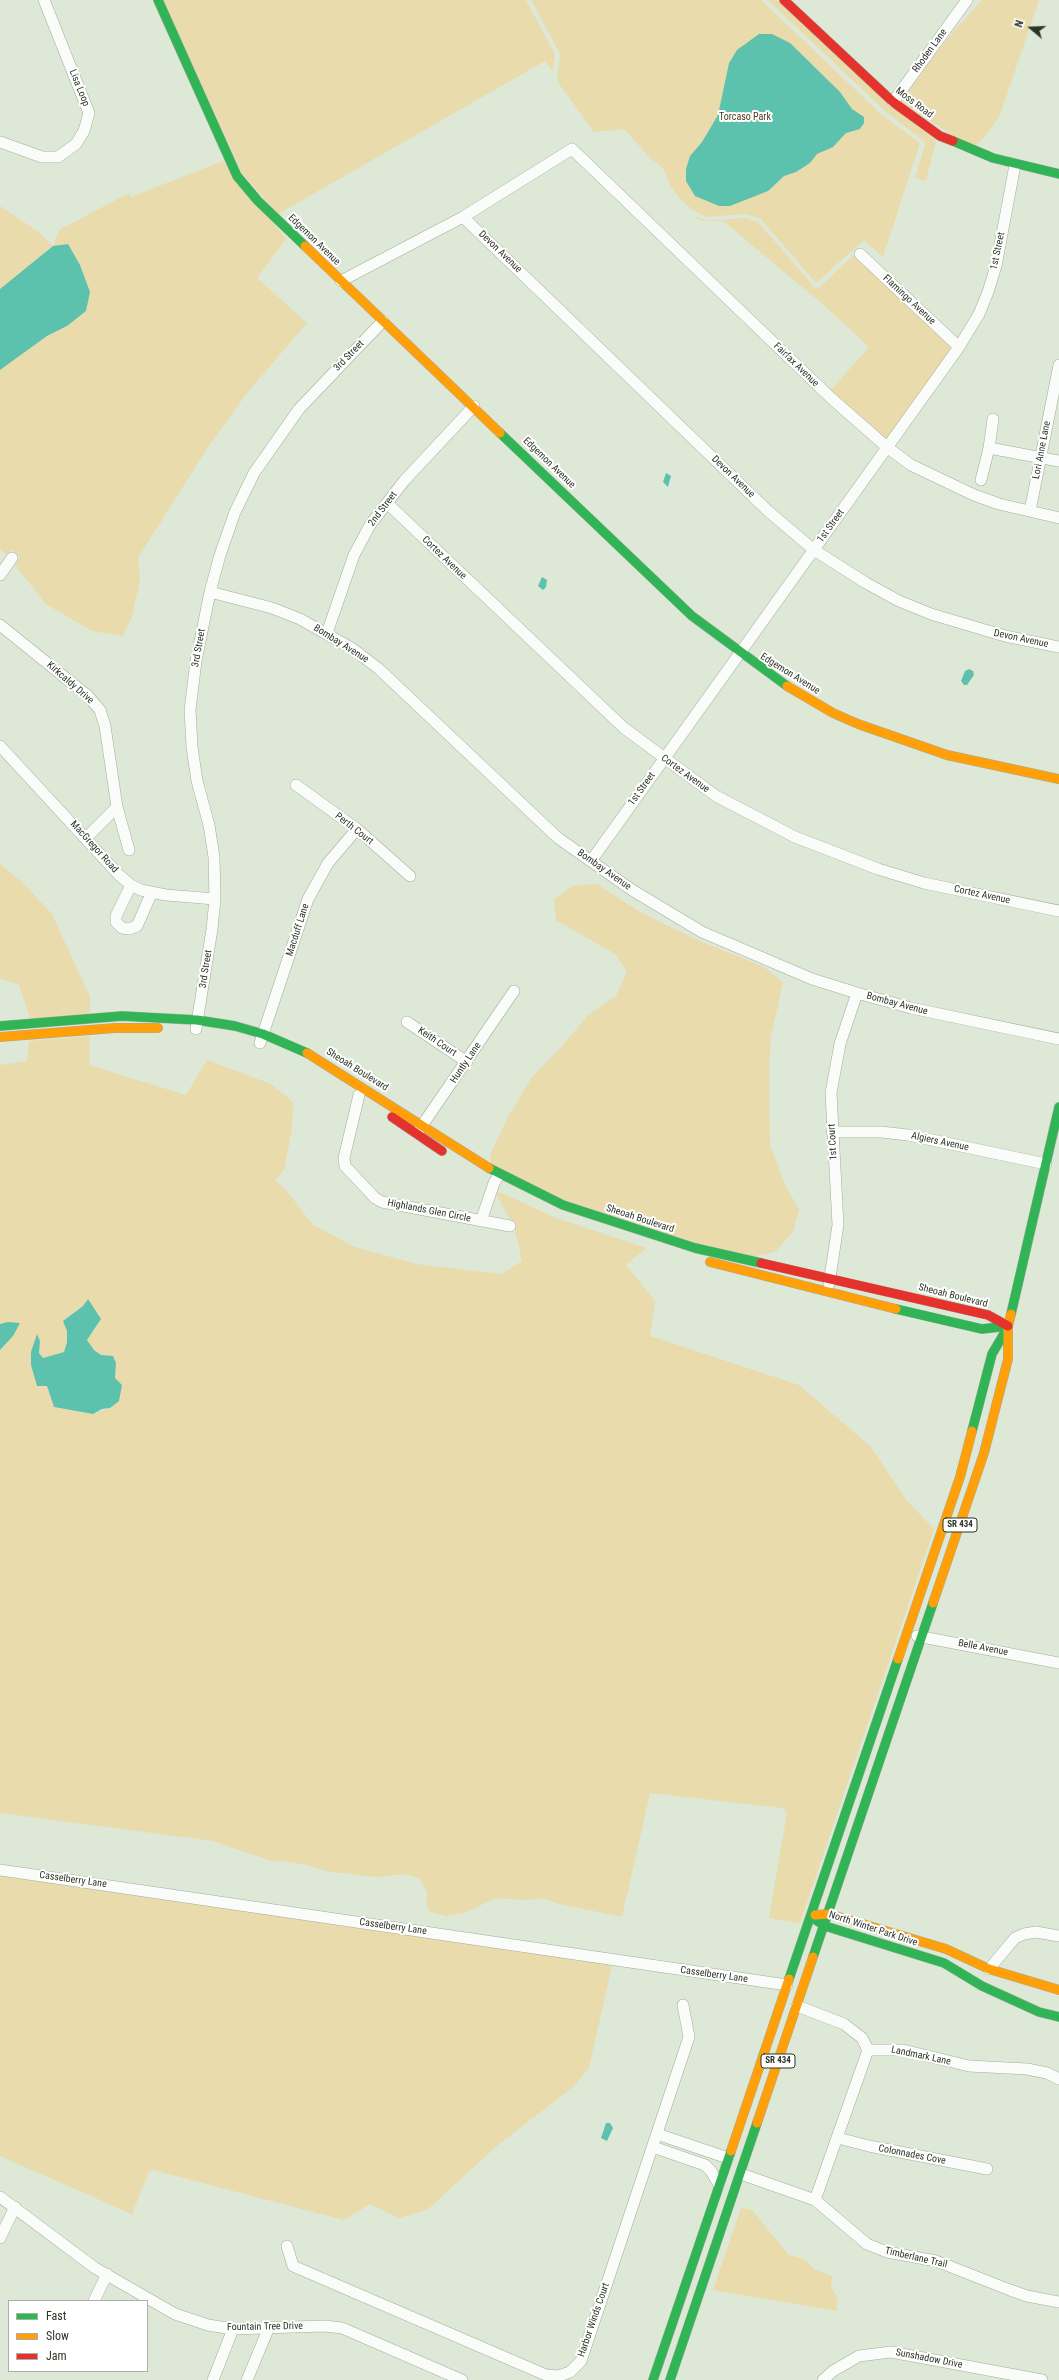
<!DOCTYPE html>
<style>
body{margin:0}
#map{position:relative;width:1059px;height:2380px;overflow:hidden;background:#dde8d7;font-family:"Roboto Condensed",sans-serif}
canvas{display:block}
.legend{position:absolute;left:8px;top:2300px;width:140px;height:72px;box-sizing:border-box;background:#fff;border:1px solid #abaea9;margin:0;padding:5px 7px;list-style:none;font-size:12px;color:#2d3528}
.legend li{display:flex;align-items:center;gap:8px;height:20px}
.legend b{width:20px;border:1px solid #abaea9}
.north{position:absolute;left:1011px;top:8px;width:40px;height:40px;-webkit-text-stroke:3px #fff;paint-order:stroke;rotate:289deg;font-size:11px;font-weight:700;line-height:16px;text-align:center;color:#2d3528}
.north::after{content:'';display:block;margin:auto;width:14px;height:18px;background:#2d3528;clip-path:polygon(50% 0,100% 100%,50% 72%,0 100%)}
</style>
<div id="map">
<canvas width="1059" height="2380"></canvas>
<ul class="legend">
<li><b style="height:5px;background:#30b455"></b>Fast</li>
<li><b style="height:5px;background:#ff9f0a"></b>Slow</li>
<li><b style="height:5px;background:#e5322d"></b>Jam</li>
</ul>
<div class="north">N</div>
</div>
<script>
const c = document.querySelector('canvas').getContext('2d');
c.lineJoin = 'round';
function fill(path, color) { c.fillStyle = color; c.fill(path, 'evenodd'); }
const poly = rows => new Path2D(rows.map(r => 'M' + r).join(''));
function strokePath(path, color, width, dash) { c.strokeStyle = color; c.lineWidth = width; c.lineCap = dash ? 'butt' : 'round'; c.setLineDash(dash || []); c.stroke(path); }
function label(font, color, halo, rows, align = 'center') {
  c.font = font + ' "Roboto Condensed",sans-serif'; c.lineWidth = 4; c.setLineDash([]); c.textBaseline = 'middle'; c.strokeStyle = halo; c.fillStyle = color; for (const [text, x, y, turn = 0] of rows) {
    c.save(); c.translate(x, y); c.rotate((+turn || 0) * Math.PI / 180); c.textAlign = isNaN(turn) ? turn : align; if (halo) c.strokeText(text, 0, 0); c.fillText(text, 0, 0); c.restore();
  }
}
fill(poly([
 [163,0,526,0,555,54,553,71,545,61,278,214,242,173],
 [531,0,761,0,882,115,920,143,883,257,864,240,816,283,760,218,743,214,707,217,694,211,680,199,670,185,663,168,651,159,624,129,594,132,557,81,560,54],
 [768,0,777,0,936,140,926,181,915,178,925,145,924,141,886,112],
 [982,0,1039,0,1000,115,985,137,976,145,960,140,900,101,941,46],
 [223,161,286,239,257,278,307,323,247,393,206,450,138,558,140,579,132,617,123,636,92,631,46,604,14,564,20,556,11,550,7,555,0,549,0,370,47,336,67,326,53,246,0,289,0,206,37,231,53,246,59,230,129,193,131,197],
 [693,215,707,221,743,218,758,222,815,288,820,287,854,255,952,348,887,440,830,391,869,347,826,307,723,221,701,221],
 [0,864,22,882,52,914,90,997,90,1014,30,1019,19,984,0,979],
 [597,884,640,912,695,939,764,967,783,982,771,1036,769,1068,770,1145,785,1185,799,1209,793,1232,775,1252,754,1256,696,1243,565,1200,491,1164,490,1155,508,1117,532,1077,563,1045,588,1015,616,996,627,971,615,954,556,920,554,900,572,886],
 [90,1036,89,1065,186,1095,207,1060,271,1084,293,1102,292,1129,284,1170,275,1180,286,1190,313,1225,355,1247,416,1264,501,1274,522,1261,515,1230,516,1222,511,1221,496,1194,497,1191,556,1218,646,1248,626,1265,655,1301,650,1336,799,1385,871,1447,907,1501,934,1529,800,1923,769,1918,787,1813,782,1808,650,1793,622,1917,559,1904,543,1898,527,1900,496,1898,464,1913,447,1916,430,1912,426,1904,427,1893,423,1884,418,1878,406,1874,377,1877,331,1872,303,1864,269,1860,213,1841,0,1813,0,1350,13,1336,16,1322,0,1324,0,1065,27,1061,29,1041],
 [88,1299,98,1325,87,1340,94,1350,101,1355,113,1356,116,1362,110,1408,93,1414,54,1407,47,1386,37,1383,31,1365,31,1352,40,1341,39,1353,43,1358,64,1352,67,1342,67,1331,63,1321,83,1306],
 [0,1875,612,1965,589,2068,573,2087,498,2145,428,2209,399,2218,370,2204,344,2220,153,2170,149,2172,133,2211,134,2215,0,2156],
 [741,2208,752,2210,789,2255,804,2259,814,2269,832,2276,831,2287,837,2297,837,2311,713,2290]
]), '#e9dbac');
fill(poly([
 [759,34,772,34,790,43,840,92,852,109,864,117,864,123,860,129,846,133,833,147,817,154,810,163,796,172,784,176,768,191,730,206,719,206,695,196,686,181,686,169,690,156,702,142,718,115,729,63,737,50],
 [68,244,80,265,90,292,86,311,67,326,47,336,0,370,0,289,53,246],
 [666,473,671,476,668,487,663,482],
 [542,577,547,580,546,587,543,590,538,586],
 [969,669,973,671,974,675,967,685,964,685,961,681,965,671],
 [88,1299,101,1319,87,1340,94,1350,101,1355,113,1356,116,1363,115,1378,122,1385,119,1401,110,1408,102,1409,93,1414,54,1407,47,1386,37,1386,31,1365,31,1352,37,1334,40,1341,39,1353,43,1358,64,1352,67,1342,67,1331,63,1321,83,1306],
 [8,1322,20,1323,13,1336,0,1350,0,1358,0,1324],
 [606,2123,610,2123,613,2128,607,2141,601,2138]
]), '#5cc2ae');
const street = poly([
 [893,102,967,0],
 [0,142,42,157,58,157,76,144,84,131,89,113,44,0],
 [463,217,768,511,814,550,866,583,899,601,931,614,1005,636,1059,647],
 [860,254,959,347],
 [341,281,463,217,572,149,831,398,888,448,911,465,974,495,999,504,1059,518],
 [993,419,989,448,1059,461],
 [981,480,989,448],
 [387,503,624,728,716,796,795,837,878,869,924,883,1059,911],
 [1030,511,1059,365],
 [0,575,12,558],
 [210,592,272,608,300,619,353,649,379,669,558,838,632,890,702,932,812,979,857,993,911,1008,1059,1039],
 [0,625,88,696,100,710,105,726,117,807,129,850],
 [327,633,354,555,370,525,404,481,474,406],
 [0,746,119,875,131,885,141,890,166,895,215,899],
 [296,785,357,829,410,876],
 [86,838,117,807],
 [591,861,959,347,979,314,988,292,996,266,1015,165],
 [131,885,116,916,116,922,122,928,129,929,137,926,152,892],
 [407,1022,467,1062],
 [196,1029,212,929,215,899,214,857,209,825,197,781,192,747,190,710,196,661,210,592,220,555,235,512,254,473,299,409,383,321],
 [260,1043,308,899,328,863,357,829],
 [359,1095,344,1158,345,1166,375,1198,382,1202,510,1226],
 [419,1130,514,991],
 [832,1132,881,1132,908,1135,1046,1164],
 [481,1221,494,1183,499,1175],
 [829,1284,838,1225,831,1093,840,1044,857,993],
 [917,1636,1059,1663],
 [0,1870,787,1985],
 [989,1969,1015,1938,1024,1934,1036,1932,1059,1936],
 [797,2006,844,2024,862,2038,868,2050],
 [868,2050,903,2050,969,2066,1027,2069,1047,2073,1059,2079],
 [657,2134,728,2158],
 [838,2138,869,2146,987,2169],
 [653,2147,705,2165,711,2171,719,2185],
 [741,2174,815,2200,867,2244,887,2252,936,2261,1010,2290,1027,2296,1059,2302],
 [0,2197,95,2268,175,2314,208,2325,233,2329,324,2326,342,2328,462,2380],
 [815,2200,868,2050],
 [0,2238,15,2207],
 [287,2246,293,2266,546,2375,559,2376,570,2372,581,2361,689,2037,683,2005],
 [94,2301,107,2274],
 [213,2380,233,2329],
 [247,2380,269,2327],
 [823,2380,833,2371,859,2356,891,2352,1042,2380]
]);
const fast = poly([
 [158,0,237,176,258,201,305,246],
 [953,141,993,158,1059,174],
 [500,433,692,616,787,686],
 [0,1026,122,1016,197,1020,235,1026,263,1034,307,1053],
 [489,1168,563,1205,695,1248,761,1263],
 [896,1309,982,1329,1008,1326],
 [1011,1314,1059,1107],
 [972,1431,992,1354,1008,1327],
 [813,1918,825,1926,944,1963,982,1986,1039,2012,1059,2017],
 [813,1957,933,1603],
 [789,1979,898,1659],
 [653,2380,731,2151],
 [670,2380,757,2123]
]);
const slow = poly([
 [305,246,500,433],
 [787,686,833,713,858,724,947,755,1059,779],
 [0,1037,115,1028,158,1028],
 [307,1053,489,1168],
 [710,1262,896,1309],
 [933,1603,984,1453,1008,1359,1008,1326,1011,1314],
 [898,1659,960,1477,972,1431],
 [815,1915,829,1914,946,1949,989,1969,1059,1990],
 [757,2123,813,1957],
 [731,2151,789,1979]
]);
const jam = poly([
 [784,0,893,102,940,136,953,141],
 [392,1117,442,1151],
 [761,1263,988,1315,1008,1326]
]);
strokePath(street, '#a3ac9e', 12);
strokePath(fast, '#a3ac9e', 10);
strokePath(slow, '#a3ac9e', 10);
strokePath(jam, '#a3ac9e', 10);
strokePath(street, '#fafcf9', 11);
strokePath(fast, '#30b455', 9);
strokePath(slow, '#ff9f0a', 9);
strokePath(jam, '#e5322d', 9);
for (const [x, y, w] of [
 [960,1525,34],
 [778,2061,34]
]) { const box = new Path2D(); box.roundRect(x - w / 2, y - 7, w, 14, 3); c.fillStyle = '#fff'; c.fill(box); strokePath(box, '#2d3528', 1); }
label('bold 9px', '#2d3528', null, [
 ["SR 434",960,1525],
 ["SR 434",778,2061]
]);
label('10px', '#2d3528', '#fff', [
 ["Rhoden Lane",930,51,-54],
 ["Lisa Loop",79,88,68],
 ["Moss Road",914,103,37],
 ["Edgemon Avenue",314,240,44],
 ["1st Street",998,251,-78],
 ["Devon Avenue",500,252,44],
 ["Flamingo Avenue",909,300,43],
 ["3rd Street",349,356,-46],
 ["Fairfax Avenue",796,365,44],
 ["Lori Anne Lane",1042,450,-79],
 ["Edgemon Avenue",549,463,44],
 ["Devon Avenue",733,477,44],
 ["2nd Street",383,509,-53],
 ["1st Street",831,526,-54],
 ["Cortez Avenue",444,558,44],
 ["Devon Avenue",1021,639,12],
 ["Bombay Avenue",341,644,32],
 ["3rd Street",199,648,-80],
 ["Edgemon Avenue",790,674,32],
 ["Kirkcaldy Drive",70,683,41],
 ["Cortez Avenue",685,774,36],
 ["1st Street",642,789,-54],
 ["Perth Court",354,829,38],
 ["MacGregor Road",94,847,48],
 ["Bombay Avenue",604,870,35],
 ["Cortez Avenue",982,895,12],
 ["Macduff Lane",298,930,-72],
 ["3rd Street",206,969,-81],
 ["Bombay Avenue",897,1004,15],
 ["Keith Court",437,1042,34],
 ["Huntly Lane",466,1063,-56],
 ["Sheoah Boulevard",357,1070,32],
 ["1st Court",833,1142,-93],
 ["Algiers Avenue",940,1142,12],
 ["Highlands Glen Circle",429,1211,11],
 ["Sheoah Boulevard",640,1219,18],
 ["Sheoah Boulevard",953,1296,14],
 ["Belle Avenue",983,1648,11],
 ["Casselberry Lane",73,1880,8],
 ["Casselberry Lane",393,1927,8],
 ["North Winter Park Drive",873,1929,18],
 ["Casselberry Lane",714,1975,8],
 ["Landmark Lane",921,2056,12],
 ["Colonnades Cove",912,2155,11],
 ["Timberlane Trail",916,2258,13],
 ["Harbor Winds Court",594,2320,-71],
 ["Fountain Tree Drive",265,2327,-1],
 ["Sunshadow Drive",929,2359,11]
]);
label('10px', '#4c3c16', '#fff', [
 ["Torcaso Park",745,117]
]);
</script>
